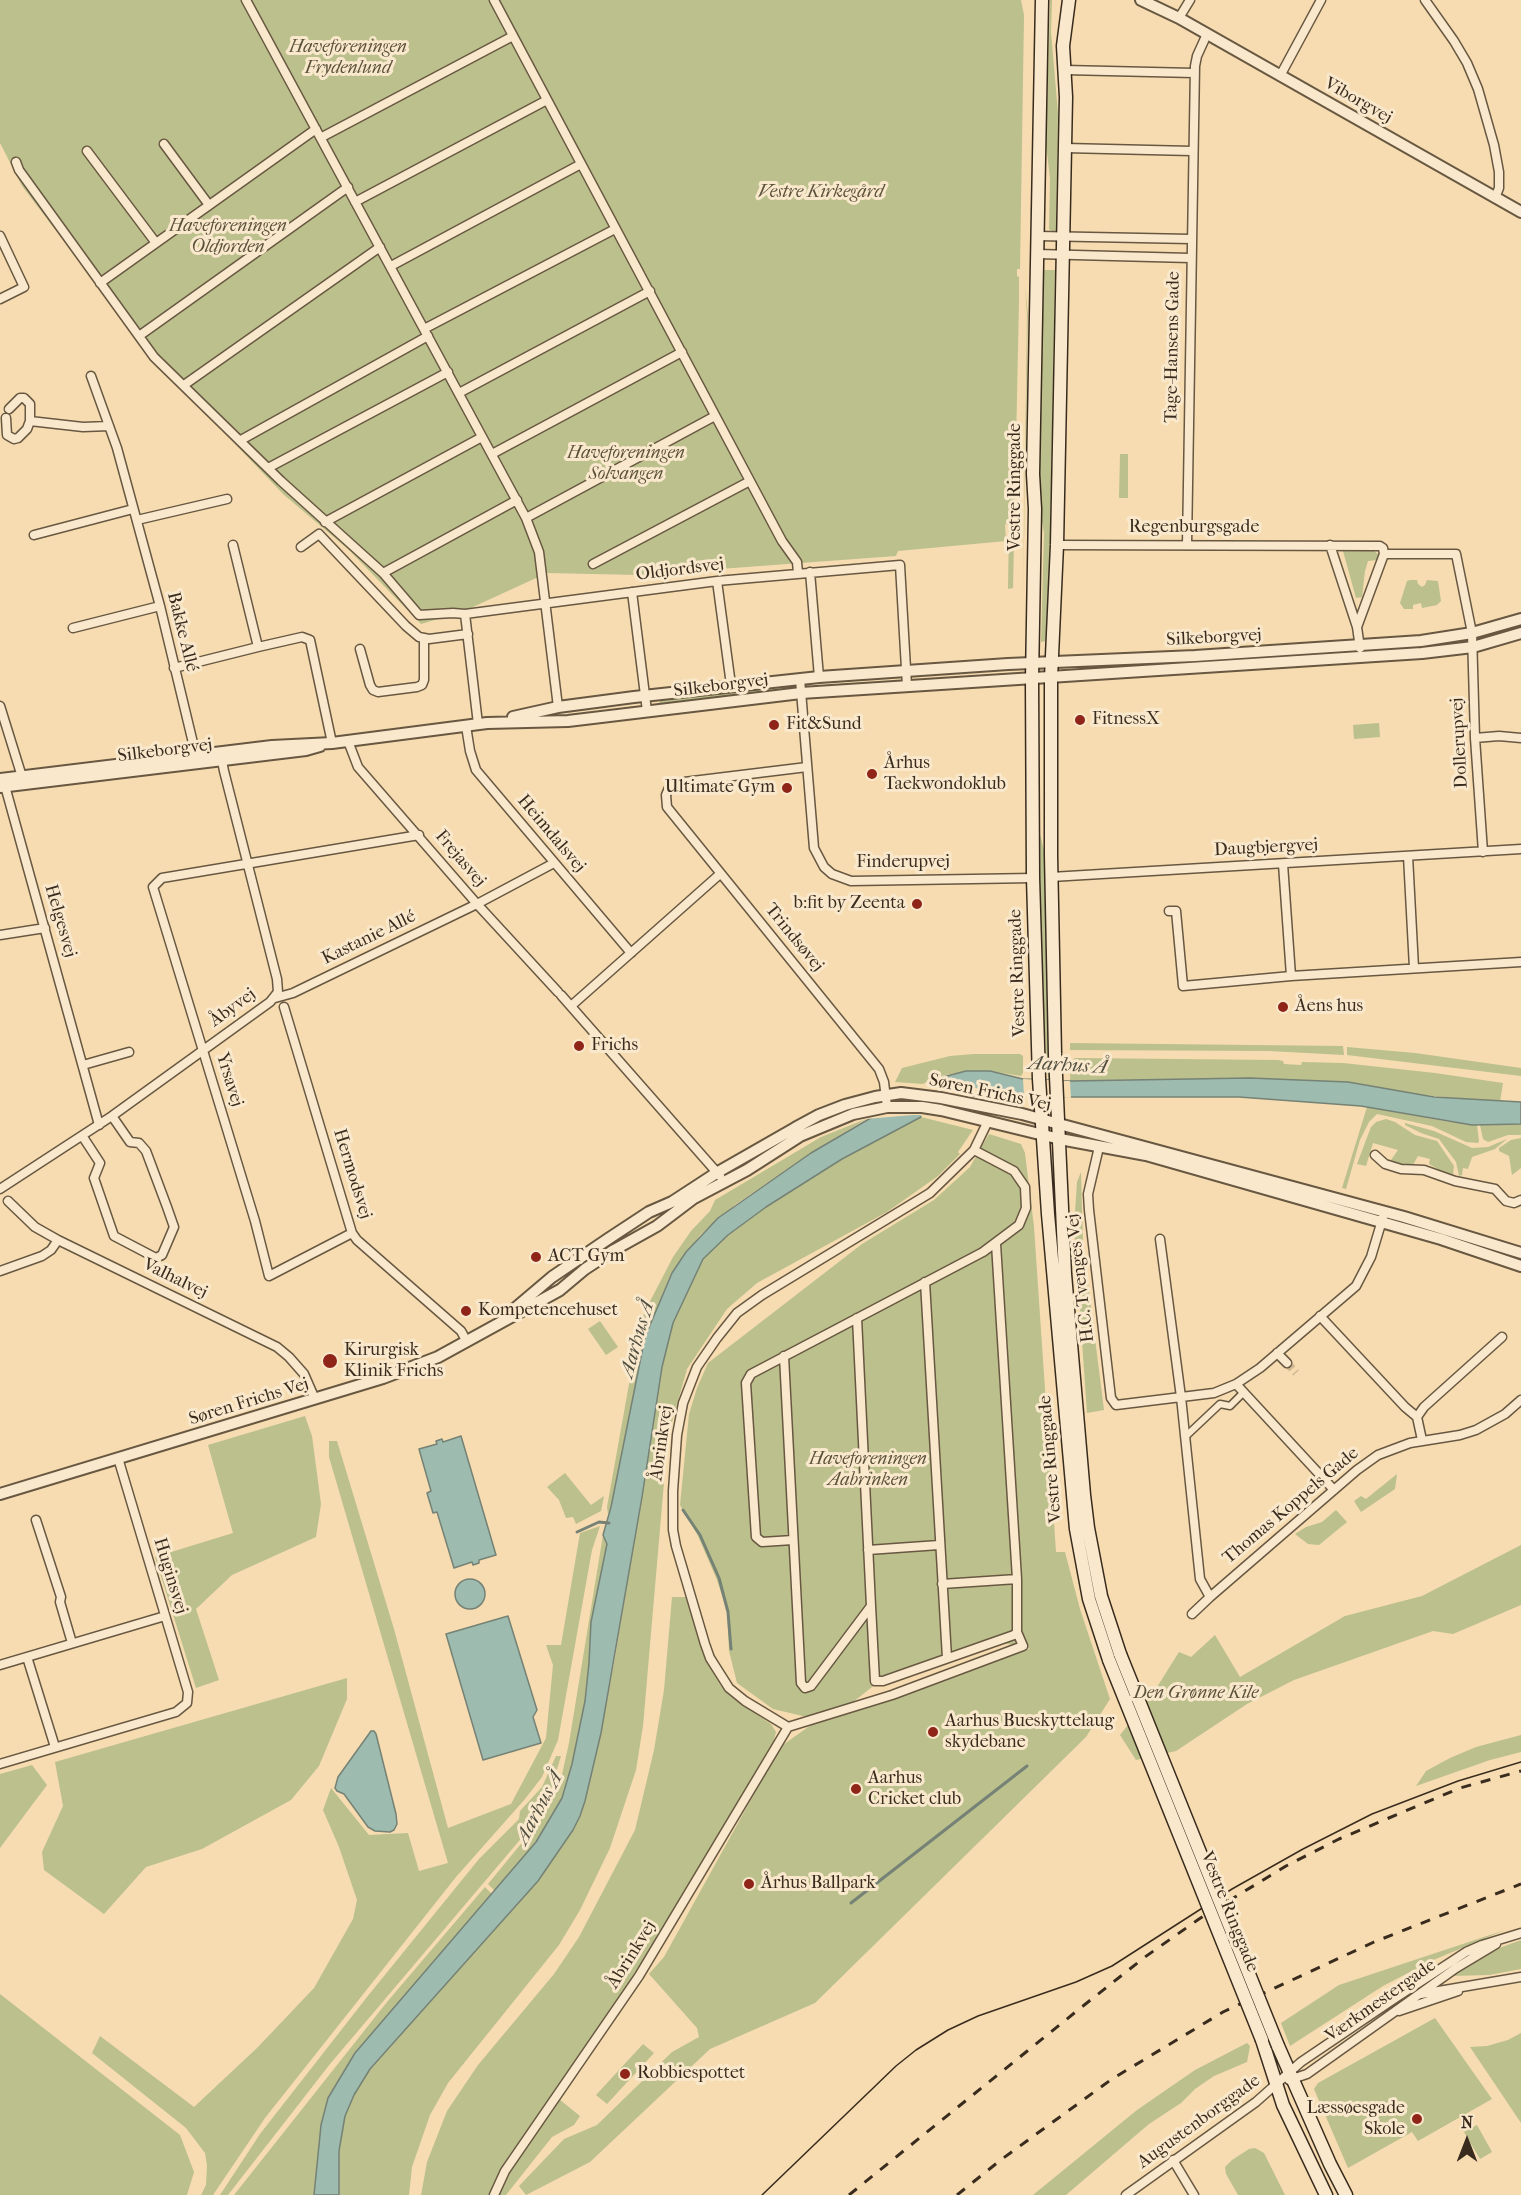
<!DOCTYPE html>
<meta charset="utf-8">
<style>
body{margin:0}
#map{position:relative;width:1521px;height:2195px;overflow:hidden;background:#f6dcb0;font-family:"IM FELL French Canon",serif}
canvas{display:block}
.north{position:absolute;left:1437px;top:2111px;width:60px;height:60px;-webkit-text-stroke:4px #f9e8cc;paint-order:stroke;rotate:0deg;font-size:16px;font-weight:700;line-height:24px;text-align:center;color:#392c1e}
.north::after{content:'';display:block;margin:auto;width:21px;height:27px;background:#392c1e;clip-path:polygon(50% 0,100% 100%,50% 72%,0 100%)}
</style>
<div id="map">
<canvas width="1521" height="2195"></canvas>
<div class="north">N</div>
</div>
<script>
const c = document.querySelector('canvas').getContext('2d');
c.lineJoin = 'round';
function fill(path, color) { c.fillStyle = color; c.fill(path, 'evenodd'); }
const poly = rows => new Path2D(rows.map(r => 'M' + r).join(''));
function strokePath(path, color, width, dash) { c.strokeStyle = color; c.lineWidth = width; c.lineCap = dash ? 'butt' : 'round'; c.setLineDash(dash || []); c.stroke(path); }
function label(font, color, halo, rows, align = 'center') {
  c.font = font + ' "IM FELL French Canon",serif'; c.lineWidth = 6; c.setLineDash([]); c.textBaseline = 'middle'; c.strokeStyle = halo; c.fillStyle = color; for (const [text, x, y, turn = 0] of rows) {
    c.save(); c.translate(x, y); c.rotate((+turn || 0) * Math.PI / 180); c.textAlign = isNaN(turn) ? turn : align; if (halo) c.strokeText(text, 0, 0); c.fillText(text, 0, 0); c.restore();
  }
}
fill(poly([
 [0,0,1021,0,1024,15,1020,269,1017,269,1017,276,1019,277,1019,301,1013,588,1008,589,1009,525,1005,524,1006,541,898,551,896,556,638,575,547,573,462,612,421,624,349,550,283,494,152,357,22,186,0,143],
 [1050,0,1052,0,1051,32,1058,113,1056,231,1054,233,1049,229,1050,179,1046,144],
 [1044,270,1055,270,1049,593,1046,641,1041,642,1044,533,1039,505],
 [1025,287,1028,314,1023,597,1027,314],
 [1120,454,1128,454,1128,498,1119,498],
 [1343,551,1374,551,1379,555,1377,560,1368,561,1365,571,1362,597,1356,598],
 [1410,580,1417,580,1418,584,1422,587,1425,585,1427,580,1438,581,1441,601,1437,605,1422,608,1421,603,1413,605,1413,609,1404,609,1400,603,1407,581],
 [784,685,785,689,660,704,659,699],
 [1379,723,1380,737,1354,739,1353,725],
 [1039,830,1047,863,1051,1088,1049,1089,1040,967],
 [1070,1043,1343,1046,1344,1055,1269,1051,1070,1050],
 [1347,1047,1415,1053,1521,1068,1521,1076,1347,1055],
 [974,1054,1020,1054,1023,1056,1023,1073,1021,1076,990,1071,966,1071,935,1077,923,1084,895,1082,902,1068,950,1056],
 [1075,1058,1278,1060,1283,1061,1284,1064,1301,1065,1302,1062,1343,1063,1435,1073,1503,1083,1500,1102,1496,1102,1250,1078,1070,1081,1071,1062],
 [1367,1107,1444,1121,1477,1125,1479,1141,1478,1143,1466,1142,1432,1126,1377,1114,1369,1122,1360,1140,1346,1189,1342,1188],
 [921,1117,973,1130,958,1152,960,1154,938,1176,887,1212,757,1283,727,1309,687,1369,668,1436,643,1726,636,1770,610,1848,580,1910,559,1945,448,2083,430,2115,412,2167,409,2195,339,2195,339,2151,345,2116,354,2095,370,2069,476,1950,573,1830,584,1805,601,1733,615,1658,662,1367,673,1323,703,1259,728,1235,766,1207,842,1159],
 [866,1119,811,1153,736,1204,701,1234,672,1272,645,1337,611,1506,608,1514,607,1507,636,1345,644,1313,673,1257,691,1231,710,1211,715,1200,821,1137],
 [1386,1119,1395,1122,1415,1135,1437,1141,1454,1166,1453,1175,1450,1176,1429,1164,1430,1159,1418,1156,1413,1165,1399,1165,1391,1160,1398,1150,1373,1143,1366,1166,1357,1164,1371,1127,1376,1122],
 [1405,1123,1434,1131,1472,1148,1488,1147,1507,1139,1495,1149,1472,1157,1468,1169,1463,1168,1462,1175,1459,1176,1456,1162,1439,1139,1421,1133,1405,1125],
 [1521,1124,1521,1135,1508,1135,1488,1142,1483,1139,1480,1125],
 [989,1134,1021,1144,1025,1153,1034,1227,1056,1552,1065,1552,1080,1609,1110,1699,1086,1737,815,2003,710,2049,590,2162,526,2195,519,2186,564,2139,597,2125,672,2052,699,2037,697,2028,649,1974,664,1957,780,1747,811,1725,1030,1648,1002,1643,872,1687,848,1706,807,1717,773,1709,737,1683,729,1651,727,1611,717,1580,698,1536,680,1505,689,1414,697,1388,708,1363,862,1244,934,1200,970,1167],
 [1521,1138,1521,1168,1512,1175,1509,1156,1499,1151,1499,1148,1511,1140],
 [1081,1172,1083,1243,1104,1410,1087,1413,1074,1227,1077,1182],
 [600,1321,618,1347,606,1355,588,1329],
 [305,1416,312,1436,321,1504,316,1537,232,1575,196,1609,219,1680,196,1688,155,1557,233,1533,208,1445],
 [329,1441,337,1441,394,1629,448,1828,511,1804,546,1738,553,1665,546,1645,561,1645,580,1533,600,1526,592,1550,558,1740,542,1777,525,1799,456,1877,265,2118,213,2195,201,2195,206,2185,207,2165,205,2153,186,2128,92,2053,100,2036,194,2107,257,2048,314,1988,353,1919,357,1900,339,1847,323,1810,331,1788,369,1835,408,1833,419,1871,448,1863,329,1457],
 [565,1473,591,1505,604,1496,601,1511,576,1524,573,1517,566,1518,559,1500,547,1487],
 [1397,1474,1395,1489,1361,1512,1354,1501,1361,1496,1366,1499],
 [1336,1510,1347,1522,1319,1545,1308,1544,1295,1534,1306,1527,1322,1522],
 [603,1535,607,1544,591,1622,589,1663,585,1701,572,1764,562,1798,536,1842,495,1891,488,1884,543,1817,561,1779,569,1743],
 [1521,1545,1521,1605,1453,1634,1433,1631,1294,1680,1247,1704,1176,1751,1136,1760,1120,1735,1152,1695,1179,1652,1191,1657,1215,1635,1240,1677,1345,1616,1422,1596],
 [672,1597,686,1597,706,1660,721,1686,733,1698,771,1724,776,1732,774,1740,638,1971,554,2095,580,2116,574,2125,552,2137,506,2195,421,2195,427,2162,447,2111,478,2065,554,1974,579,1937,635,1830,654,1750,664,1690],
 [347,1678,347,1699,319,1766,291,1800,202,1849,146,1867,104,1914,44,1870,42,1852,63,1806,55,1762],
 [1521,1735,1521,1752,1490,1760,1416,1786,1426,1771,1450,1758,1476,1747],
 [556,1756,561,1756,548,1799,530,1828,330,2064,228,2195,220,2195,260,2134,367,1997,479,1859,519,1819,520,1811,542,1787],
 [32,1765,47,1785,0,1848,0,1774],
 [485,1887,492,1894,355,2053,328,2098,321,2125,314,2195,234,2195,387,2002],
 [1505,1930,1431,1961,1383,1986,1290,2046,1281,2023,1339,1985],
 [1521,1940,1521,1969,1489,1975,1450,1976,1494,1950],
 [0,1994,180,2135,194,2172,187,2195,0,2195],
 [1435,2018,1492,2099,1418,2141,1412,2132,1348,2168,1314,2089,1318,2083],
 [1521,2033,1521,2123,1470,2047,1487,2046,1508,2040],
 [1247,2043,1250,2046,1247,2062,1214,2076,1195,2089,1181,2103,1149,2124,1066,2195,1033,2195,1137,2110,1195,2070],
 [643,2044,654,2053,607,2104,596,2095],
 [1477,2125,1492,2152,1480,2159,1464,2132],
 [1255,2148,1264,2153,1285,2195,1238,2195,1226,2174,1225,2167,1232,2160,1249,2149]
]), '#bbc08c');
const water = poly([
 [966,1071,990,1071,1023,1079,1070,1081,1250,1078,1348,1082,1434,1097,1521,1102,1521,1124,1472,1125,1361,1106,1239,1097,1071,1097,1023,1095,986,1091,921,1117,842,1159,766,1207,728,1235,703,1259,673,1323,662,1367,642,1497,601,1733,585,1801,580,1816,573,1830,538,1881,370,2069,354,2095,345,2116,339,2151,339,2195,314,2195,321,2125,328,2098,355,2053,536,1842,562,1798,572,1764,585,1701,589,1663,591,1622,607,1544,603,1535,611,1507,645,1337,672,1273,686,1252,718,1218,811,1153,939,1078,966,1071],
 [461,1436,496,1555,479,1560,479,1563,473,1565,472,1562,454,1568,437,1512,433,1513,427,1493,431,1491,419,1449,437,1444,436,1441,442,1439,443,1442,461,1436],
 '455 1594a15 15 0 1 1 30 0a15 15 0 1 1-30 0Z',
 [508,1616,537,1710,533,1717,541,1743,483,1760,446,1634,508,1616],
 [371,1731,374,1731,376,1734,396,1814,397,1824,394,1830,390,1832,375,1831,368,1827,344,1794,337,1791,335,1788,338,1777,371,1731]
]);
fill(water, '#9dbbaf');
strokePath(water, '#758275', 1.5);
fill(poly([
 [938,1077,986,1091,922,1118,921,1115,913,1115,866,1119],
 [1023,1079,1070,1081,1071,1098,1024,1096]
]), '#f6dcb0');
strokePath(poly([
 [683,1510,700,1535,719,1578,728,1612,731,1649],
 [577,1532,599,1522,609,1523],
 [851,1903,1027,1766]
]), '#758275', 3);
strokePath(poly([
 [1287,1363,1296,1373]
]), '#d0b993', 8, [8, 4]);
const pedestrian = poly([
 [1185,1437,1220,1404,1230,1406,1244,1392]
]);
const minor = poly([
 [246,0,526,518,539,552,558,707],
 [494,0,782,541,797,562,798,573],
 [1425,0,1454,41,1467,63,1478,89,1494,145,1499,172,1499,188,1495,198],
 [1179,18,1190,0],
 [1065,70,1194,73],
 [1280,76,1321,0],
 [322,137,513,36],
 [164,144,209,205],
 [1065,148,1192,151],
 [87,151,156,243],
 [16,162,19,170,154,357,281,481,383,573,419,615,453,613,465,614,717,581,900,565,907,686],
 [355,202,547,100],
 [0,236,24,287,0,299],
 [1038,236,1191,239],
 [1037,254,1190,258],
 [391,266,581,164],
 [100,283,316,129],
 [424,329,615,229],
 [139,336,348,187],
 [91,376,117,448,160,606,193,743,195,760],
 [184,385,380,247],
 [459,393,650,291],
 [6,418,7,435,14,439,18,438,27,429,30,421,30,404,24,398,20,398,9,409],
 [30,421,83,427,109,426],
 [241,440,428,336],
 [492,454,682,352],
 [268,468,448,372],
 [526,518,715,416],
 [137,520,227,499],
 [325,522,482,437],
 [34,535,133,509],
 [1187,544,1195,66,1197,56,1207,34],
 [1057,545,1380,546,1383,548,1384,554,1357,627],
 [1330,545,1357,627,1360,648],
 [301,547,319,534,406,626,419,637,429,639,468,634],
 [1384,554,1456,554,1472,633,1475,738,1483,852],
 [593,564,750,481],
 [810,572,819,677],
 [383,573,517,500],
 [717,581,731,685],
 [632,592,647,711],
 [465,614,478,724],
 [73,628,160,606],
 [258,647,302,637,310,640,332,743],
 [360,649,370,685,373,690,378,692,417,687,422,685,424,680,424,639],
 [174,668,258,647,233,545],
 [800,679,814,848,824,867,832,874,851,881,1033,878],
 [0,706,23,780],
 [466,726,470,751,476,770,631,953],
 [1475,738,1499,736,1521,738],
 [348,741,358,767,477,904,558,992],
 [807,767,676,783,669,788,666,795,667,807,879,1069,884,1082,887,1107],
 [5,786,99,1125],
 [1408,856,1414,968],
 [1283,864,1291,976],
 [1051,877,1521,849],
 [1169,911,1176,911,1183,986,1291,976,1521,962],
 [0,935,45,928],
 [561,995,720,1176],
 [275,998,293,993,477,904,554,863],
 [571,1006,720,874],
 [284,1007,352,1233,357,1240,461,1331,467,1342],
 [83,1065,129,1052],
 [83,1137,100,1163,94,1178,114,1236,156,1258,162,1255,174,1227,167,1207,146,1151,139,1143,130,1142,112,1116],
 [1099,1147,1088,1194,1089,1210,1111,1398,1116,1405,1214,1393,1236,1384,1260,1368,1356,1286,1371,1257,1383,1217],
 [1375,1155,1385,1164,1401,1169,1424,1170,1455,1181,1495,1189,1506,1201,1514,1203,1521,1200],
 [0,1189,112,1116,270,1002,278,992,277,979,224,771,221,756],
 [8,1201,35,1227,58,1240,277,1347,289,1357,304,1374,315,1399],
 [352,1233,269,1276,255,1221,153,887,162,878,419,835],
 [1160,1239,1181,1397,1200,1579,1210,1597],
 [0,1271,42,1256,51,1250,58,1240],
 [925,1282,947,1658],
 [1320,1316,1405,1407,1417,1417,1422,1440],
 [1277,1353,1287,1363],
 [784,1356,801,1683,805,1688,811,1686,871,1606,857,1318],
 [1236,1384,1334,1490],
 [1417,1417,1424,1407,1502,1337],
 [36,1520,61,1597,60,1602,72,1643],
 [793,1540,762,1542,756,1537,746,1383,751,1374,983,1252,1019,1225,1026,1208,1025,1187,1014,1171,974,1150],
 [868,1550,939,1545],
 [942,1584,1017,1579],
 [871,1606,875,1681,883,1681,1014,1635,1017,1632,1017,1579,996,1244],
 [1192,1614,1210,1597,1357,1470,1378,1455,1410,1443,1460,1435,1476,1430,1505,1414,1521,1400],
 [27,1657,55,1747],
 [0,1665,165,1616],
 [788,1727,745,1701,729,1688,710,1658,705,1644,676,1546,673,1530,673,1491,677,1435,683,1403,697,1367,717,1338,737,1313,762,1295,930,1193,974,1150,988,1121],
 [0,1764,176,1712,187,1703,188,1692,118,1458],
 [1421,1994,1521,1977],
 [1399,2011,1458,1991],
 [1289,2080,1307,2074,1456,1968,1496,1944],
 [1173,2160,1194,2195],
 [494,2195,505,2171,639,1976,788,1727,892,1695,1023,1646,1017,1632],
 [1126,2195,1256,2102,1301,2062,1394,1999,1466,1952,1482,1945,1521,1933]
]);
const tertiary = poly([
 [1141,0,1179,18,1521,212],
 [513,717,558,707,634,697,819,677,1008,664,1195,656,1421,641,1472,633,1521,619],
 [0,779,272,746,332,743,487,723,568,721,801,693,1422,653,1473,647,1521,633],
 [0,787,306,750,320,746],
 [506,1316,552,1277,608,1239,649,1212,672,1202,718,1172,795,1128,819,1115,845,1105,875,1097,901,1093,941,1098,1022,1114,1404,1217,1521,1253],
 [0,1494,383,1378,438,1357,560,1290,585,1269,614,1250,657,1226,694,1198,747,1170,800,1136,853,1114,887,1107,922,1107,941,1110,1060,1139,1146,1155,1441,1239,1521,1266]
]);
const secondary = poly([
 [1042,0,1033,474,1035,509,1032,679,1033,878,1039,1079,1048,1214,1076,1529,1089,1599,1109,1660],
 [1069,0,1063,46,1066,97,1057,545,1051,678,1051,855,1055,1054,1065,1274,1084,1495,1088,1528,1101,1596,1120,1654],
 [1262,2040,1283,2105,1326,2195],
 [1278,2046,1330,2164,1346,2195]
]);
strokePath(pedestrian, '#685842', 9);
strokePath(minor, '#685842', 11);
strokePath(tertiary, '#685842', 14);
strokePath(secondary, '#392c1e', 15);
strokePath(pedestrian, '#f9e8cc', 6);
strokePath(minor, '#f9e8cc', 8);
strokePath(tertiary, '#f9e8cc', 10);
strokePath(secondary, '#f9e8cc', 12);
strokePath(poly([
 [762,2195,896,2066,916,2050,948,2030,978,2016,1076,1982,1112,1966,1232,1889,1303,1849,1372,1814,1458,1781,1521,1762]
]), '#392c1e', 1.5);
strokePath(poly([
 [849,2195,1083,2006,1145,1957,1199,1919,1286,1866,1339,1839,1460,1788,1521,1771],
 [957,2195,1002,2159,1112,2079,1223,2012,1374,1942,1521,1884]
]), '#392c1e', 3, [10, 10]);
const secondaryBridge = poly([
 [1120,1654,1278,2046],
 [1109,1660,1262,2040]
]);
strokePath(secondaryBridge, '#392c1e', 15, []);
strokePath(secondaryBridge, '#f9e8cc', 12);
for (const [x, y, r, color] of [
 [1080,720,6,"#8f2418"],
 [774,725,6,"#8f2418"],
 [872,774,6,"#8f2418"],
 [787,788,6,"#8f2418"],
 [917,904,6,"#8f2418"],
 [1283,1007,6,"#8f2418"],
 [579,1046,6,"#8f2418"],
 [536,1257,6,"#8f2418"],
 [466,1311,6,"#8f2418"],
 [330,1361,8,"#8f2418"],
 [933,1732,6,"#8f2418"],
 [856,1789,6,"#8f2418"],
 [749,1884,6,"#8f2418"],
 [625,2074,6,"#8f2418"],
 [1417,2119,6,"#8f2418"]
]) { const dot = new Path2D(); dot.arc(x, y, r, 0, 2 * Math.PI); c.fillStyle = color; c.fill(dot); strokePath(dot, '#f9e8cc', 2); }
label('italic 18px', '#5a513a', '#f9e8cc', [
 ["Haveforeningen",348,48],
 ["Frydenlund",348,69],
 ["Vestre Kirkegård",821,193],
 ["Haveforeningen",228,227],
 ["Oldjorden",228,248],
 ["Haveforeningen",626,454],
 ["Solvangen",626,475],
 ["Haveforeningen",868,1460],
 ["Aabrinken",868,1481],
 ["Den Grønne Kile",1196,1694]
]);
label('18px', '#392c1e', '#f9e8cc', [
 ["Viborgvej",1358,101,30],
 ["Tage-Hansens Gade",1173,347,-89],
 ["Vestre Ringgade",1016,487,-90],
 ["Regenburgsgade",1194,528],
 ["Oldjordsvej",680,570,-7],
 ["Bakke Allé",182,632,76],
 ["Silkeborgvej",1214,638,-3],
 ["Silkeborgvej",721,686,-7],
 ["Dollerupvej",1460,743,-93],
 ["Silkeborgvej",165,751,-7],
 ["Heimdalsvej",551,834,50],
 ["Daugbjergvej",1266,848,-3],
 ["Frejasvej",460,859,50],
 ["Finderupvej",903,863],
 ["Helgesvej",60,921,74],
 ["Kastanie Allé",369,938,-26],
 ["Trindsøvej",794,938,51],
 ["Vestre Ringgade",1018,973,-92],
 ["Åbyvej",233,1008,-36],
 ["Yrsavej",229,1080,73],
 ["Søren Frichs Vej",990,1093,12],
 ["Hermodsvej",352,1174,73],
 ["H.C. Tvenges Vej",1081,1278,-97],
 ["Valhalvej",175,1279,26],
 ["Søren Frichs Vej",249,1402,-17],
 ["Åbrinkvej",662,1443,-82],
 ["Vestre Ringgade",1051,1459,-95],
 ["Thomas Koppels Gade",1291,1506,-40],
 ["Huginsvej",170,1576,73],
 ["Vestre Ringgade",1229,1912,68],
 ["Åbrinkvej",632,1955,-58],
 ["Værkmestergade",1381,2001,-35],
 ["Augustenborggade",1199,2122,-36]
]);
label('18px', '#392c1e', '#f9e8cc', [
 ["FitnessX",1092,720],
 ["Fit&Sund",786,725],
 ["Århus",884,764],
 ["Taekwondoklub",884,785],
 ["Ultimate Gym",775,788,"right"],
 ["b:fit by Zeenta",905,904,"right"],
 ["Åens hus",1295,1007],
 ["Frichs",591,1046],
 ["ACT Gym",548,1257],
 ["Kompetencehuset",478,1311],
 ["Kirurgisk",344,1351],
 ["Klinik Frichs",344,1372],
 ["Aarhus Bueskyttelaug",945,1722],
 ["skydebane",945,1743],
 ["Aarhus",868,1779],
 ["Cricket club",868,1800],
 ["Århus Ballpark",761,1884],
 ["Robbiespottet",637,2074],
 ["Læssøesgade",1405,2109,"right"],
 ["Skole",1405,2130,"right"]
], 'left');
label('italic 20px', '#525042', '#f9e8cc', [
 ["Aarhus Å",1068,1066,3],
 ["Aarhus Å",638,1339,-74],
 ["Aarhus Å",540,1808,-62]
]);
</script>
